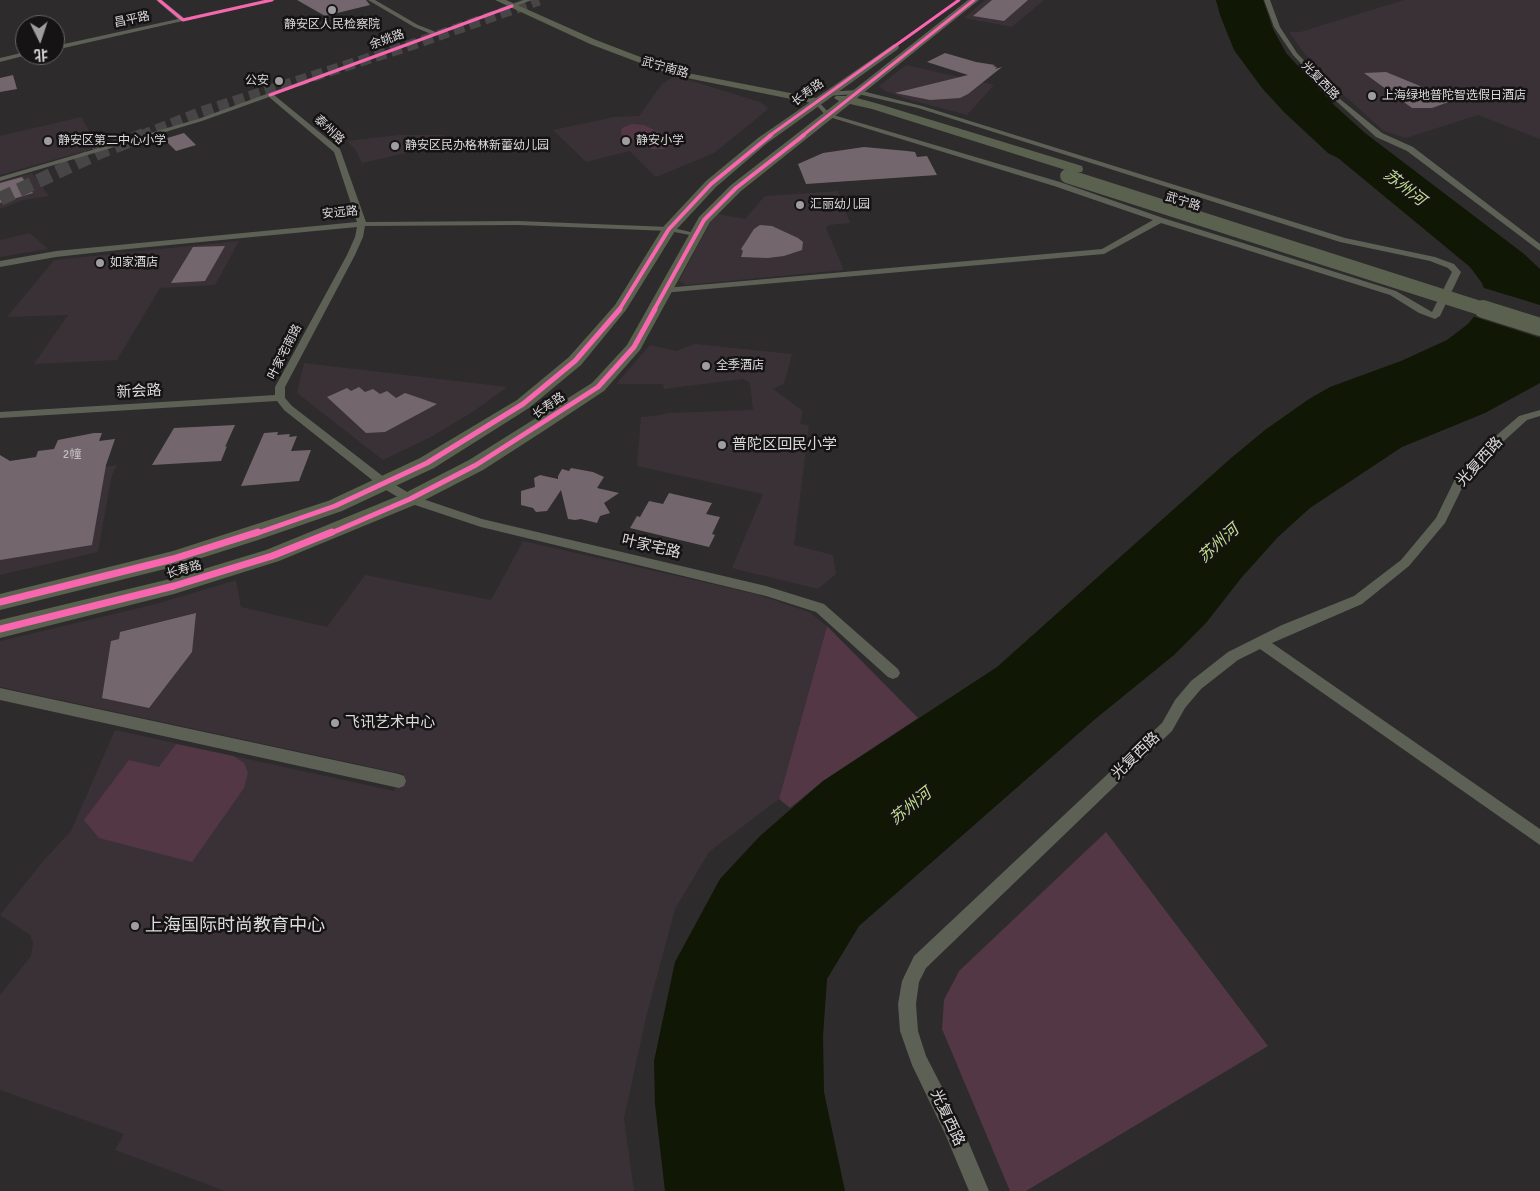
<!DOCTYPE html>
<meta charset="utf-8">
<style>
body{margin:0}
#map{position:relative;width:1540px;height:1191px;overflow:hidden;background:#2d2b2c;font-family:Signika,"Noto Sans SC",sans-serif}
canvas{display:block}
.north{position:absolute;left:15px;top:15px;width:50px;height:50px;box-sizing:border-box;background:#151314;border:1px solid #656364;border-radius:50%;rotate:176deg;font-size:14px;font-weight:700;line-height:20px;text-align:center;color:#dcdadb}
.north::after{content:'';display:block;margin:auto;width:18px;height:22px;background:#9f9d9e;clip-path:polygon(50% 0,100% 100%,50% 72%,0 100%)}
</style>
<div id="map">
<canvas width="1540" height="1191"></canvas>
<div class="north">北</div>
</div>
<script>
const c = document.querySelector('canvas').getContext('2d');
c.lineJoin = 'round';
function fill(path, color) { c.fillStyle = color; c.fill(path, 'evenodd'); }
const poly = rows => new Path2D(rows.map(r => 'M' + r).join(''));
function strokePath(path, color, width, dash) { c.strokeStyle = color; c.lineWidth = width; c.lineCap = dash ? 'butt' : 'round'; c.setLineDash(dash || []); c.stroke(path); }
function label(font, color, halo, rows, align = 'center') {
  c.font = font + ' Signika,"Noto Sans SC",sans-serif'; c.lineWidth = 5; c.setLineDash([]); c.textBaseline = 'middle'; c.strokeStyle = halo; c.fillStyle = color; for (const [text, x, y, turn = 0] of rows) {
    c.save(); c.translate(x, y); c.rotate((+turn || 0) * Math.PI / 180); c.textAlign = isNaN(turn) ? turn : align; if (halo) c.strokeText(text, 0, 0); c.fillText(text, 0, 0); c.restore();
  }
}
fill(poly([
 [985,0,1044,0,1012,27,964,18],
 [1404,0,1540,0,1540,139,1478,115,1406,138,1384,131,1317,71,1289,32,1300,32],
 [906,65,994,85,967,115,907,99,885,91,879,86],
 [675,76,760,102,768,108,766,111,714,153,656,177,630,151,586,162,553,130,614,117,639,116,662,84],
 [81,117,99,147,0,175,0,136],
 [399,135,444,135,450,143,362,163,355,149,347,141],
 [32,173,49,196,23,200,0,209,0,182],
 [838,191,850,223,829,225,826,228,844,270,686,285,679,281,711,221,717,214,745,219,765,196],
 [30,233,48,249,0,257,0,240],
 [239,241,215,285,160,288,117,360,34,364,68,315,7,317,54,260],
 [695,344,792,354,784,384,773,389,803,411,800,424,809,425,794,545,833,555,836,574,818,589,732,568,763,494,637,466,641,417,654,416,668,413,753,410,750,383,743,379,664,389,663,384,616,384,650,345,676,351],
 [304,363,507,387,474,411,431,437,383,460,297,393],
 [117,465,111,478,98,552,0,575,0,485],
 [523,541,756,594,809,612,827,626,779,799,709,852,675,909,646,1017,624,1119,634,1191,225,1191,115,1150,124,1134,0,1090,0,995,31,956,33,943,30,935,0,915,44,860,71,831,115,730,394,791,403,774,0,687,0,641,156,604,236,580,241,607,327,627,365,575,491,600]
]), '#3a3136');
fill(poly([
 [632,124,644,125,673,139,674,144,664,149,652,149,621,134,622,128],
 [827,626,918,718,823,781,790,808,779,799],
 [176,744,233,756,244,763,248,773,244,788,192,862,99,838,84,820,129,760,159,767],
 [1106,832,1268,1046,1026,1191,1010,1191,942,1029,944,1000,959,971]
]), '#533745');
fill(poly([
 [1216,0,1263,0,1273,29,1286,53,1334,105,1365,133,1524,254,1540,269,1540,383,1485,413,1402,447,1310,508,1278,537,1242,577,1206,623,1174,655,1094,720,859,926,827,979,823,1036,824,1092,845,1191,665,1191,655,1104,654,1061,675,962,720,879,759,837,823,781,997,667,1230,459,1265,430,1309,399,1330,387,1401,361,1447,340,1468,324,1482,307,1485,291,1482,283,1470,267,1338,158,1328,153,1284,112,1262,88,1234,50,1220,15]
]), '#101704');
fill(poly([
 [1481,287,1540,305,1540,338,1472,316,1479,306,1482,298]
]), '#2d2b2c');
fill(poly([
 [297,0,366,0,370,5,325,16],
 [992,0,1028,0,1004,21,973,16],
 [945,53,976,62,995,65,993,66,997,67,995,69,1002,67,968,94,960,98,930,100,895,93,968,75,927,62],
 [1386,72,1454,100,1432,108,1412,108,1364,73],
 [13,75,17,89,0,92,0,78],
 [184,133,196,145,176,151,164,139],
 [864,147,907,151,915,152,917,157,927,156,937,175,806,184,798,164,823,153],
 [22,177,33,193,0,203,0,183],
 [760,225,772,226,798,238,803,242,802,250,784,256,768,258,741,257,743,251,741,249,754,229],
 [225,246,205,281,171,283,193,247],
 [359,387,365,392,373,389,380,394,387,391,396,398,405,393,437,404,385,432,366,433,327,397,347,388,351,391],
 [235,425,225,447,227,446,221,461,152,465,174,428],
 [278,432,277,435,290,434,289,437,297,436,291,451,311,450,299,481,241,486,264,433],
 [94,433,102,433,99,441,115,439,106,465,92,545,0,560,0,455,10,461,36,457,38,451,54,449,58,440],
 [571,468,593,472,604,477,597,488,619,493,604,503,610,513,600,516,597,523,581,519,575,520,568,519,561,490,547,511,536,512,533,508,521,505,521,491,535,487,534,478,540,475,558,479,558,476,562,469,569,471],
 [669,493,712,503,706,514,720,517,712,534,715,535,709,547,630,528,637,516,640,517,649,501,663,504],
 [196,613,192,652,149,708,102,698,111,641,119,639,120,632]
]), '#73676d');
strokePath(poly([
 [141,136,201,112,411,45,539,0]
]), '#474546', 11, [11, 5.5]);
strokePath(poly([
 [0,199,100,152,144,135]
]), '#474546', 14, [14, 7]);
fill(poly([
 [156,0,162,0,184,18,264,0,275,0,55,50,55,46,178,19,156,0],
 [368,0,375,0,418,25,436,32,524,0,532,0,274,95,340,149,366,222,518,221,669,227,699,234,695,236,669,231,518,225,365,226,363,237,355,255,285,387,285,398,292,406,389,481,414,496,482,519,766,586,824,604,898,669,900,673,898,677,893,679,888,677,816,612,766,596,481,527,406,502,381,487,284,410,277,401,0,418,0,412,275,395,275,387,347,255,355,237,357,227,128,249,56,257,0,267,0,261,56,251,357,222,334,152,269,97,202,121,0,181,0,177,198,119,431,34,414,27,368,0],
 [1264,0,1270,0,1280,27,1297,53,1340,99,1382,133,1413,147,1540,244,1540,251,1407,151,1376,137,1336,101,1293,55,1274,27,1264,0],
 [25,52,25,55,27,55,0,62,0,58,25,52],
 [858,90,922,106,1345,238,1435,257,1454,264,1461,272,1440,316,1435,319,1419,313,1390,295,1161,223,1104,254,662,293,662,289,665,288,1102,249,1153,220,1054,186,826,116,813,101,816,99,830,114,1060,182,1163,218,1396,291,1432,312,1452,272,1448,268,1430,261,1340,242,918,108,858,94,825,96,822,94,825,92,858,90],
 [1540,410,1540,416,1527,420,1492,452,1465,482,1445,523,1409,566,1362,604,1272,643,1540,829,1540,845,1260,649,1238,660,1201,689,1185,708,1172,731,926,968,919,982,916,1004,918,1031,926,1056,960,1122,989,1191,969,1191,946,1136,912,1065,900,1031,898,1004,902,981,914,956,1162,723,1175,700,1191,681,1228,652,1282,625,1354,596,1401,560,1436,518,1456,477,1484,446,1519,416,1540,410],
 [0,688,399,774,404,776,406,781,404,786,399,788,0,700,0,688]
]), '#5c6055');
fill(poly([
 [495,0,506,0,596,40,677,71,816,98,821,101,816,104,672,75,590,44,495,0]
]), '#5c6152');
fill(poly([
 [968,0,979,0,857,98,879,104,1082,166,1083,169,1082,172,1072,172,872,109,850,104,741,191,710,222,640,350,604,391,542,432,483,470,417,504,279,561,174,594,0,638,0,620,174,578,266,550,403,494,469,460,592,383,627,345,699,217,731,185,839,101,834,98,836,96,846,96,968,0],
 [894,44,898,45,899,47,898,49,766,144,716,187,675,231,626,310,581,365,529,408,434,468,342,511,258,540,173,567,0,610,0,594,173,551,328,501,420,458,517,400,569,357,615,305,664,226,706,181,758,138,894,44]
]), '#5a614f');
strokePath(poly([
 [1067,176,1486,310]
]), '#5a614f', 14);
strokePath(poly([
 [1483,309,1540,327]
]), '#5a614f', 18);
strokePath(poly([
 [159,0,183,20,272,0],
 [270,95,512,6],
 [769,136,959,0],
 [802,136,974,0]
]), '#f766af', 3);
strokePath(poly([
 [619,310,669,229,711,184,771,135],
 [654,310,704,220,736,188,804,135]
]), '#f766af', 4);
strokePath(poly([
 [255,534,335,506,427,463,523,404,575,361,620,309],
 [329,534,410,499,476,465,598,387,634,347,655,309]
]), '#f766af', 5);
strokePath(poly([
 [0,602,173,559,258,532],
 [0,629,174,586,272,556,332,532]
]), '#f766af', 7);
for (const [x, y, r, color] of [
 [332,10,5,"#9f9d9e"],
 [279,81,5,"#9f9d9e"],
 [1372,96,5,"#9f9d9e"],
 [48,141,5,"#9f9d9e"],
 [626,141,5,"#9f9d9e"],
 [395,146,5,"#9f9d9e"],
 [800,205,5,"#9f9d9e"],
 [100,263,5,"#9f9d9e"],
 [706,366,5,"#9f9d9e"],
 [722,445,5,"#9f9d9e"],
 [335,723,5,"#9f9d9e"],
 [135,926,5,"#9f9d9e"]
]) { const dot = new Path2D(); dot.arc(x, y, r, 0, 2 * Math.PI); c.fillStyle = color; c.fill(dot); strokePath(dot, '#151314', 2); }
label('12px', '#dcdadb', '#151314', [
 ["昌平路",132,20,-12],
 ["余姚路",387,40,-20],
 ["武宁南路",665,68,16],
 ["光复西路",1320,81,46],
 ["长寿路",808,93,-36],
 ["泰州路",329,130,43],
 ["武宁路",1183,202,17],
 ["安远路",340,213,-5],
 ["叶家宅南路",285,352,-63],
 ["长寿路",549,406,-34],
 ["长寿路",184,570,-16]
]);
label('12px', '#dcdadb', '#151314', [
 ["静安区人民检察院",332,25,"center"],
 ["公安",269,81,"right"],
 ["上海绿地普陀智选假日酒店",1382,96],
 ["静安区第二中心小学",58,141],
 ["静安小学",636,141],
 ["静安区民办格林新蕾幼儿园",405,146],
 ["汇丽幼儿园",810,205],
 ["如家酒店",110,263],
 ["全季酒店",716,366]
], 'left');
label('12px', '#c2bdc0', null, [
 ["2幢",72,455]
]);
label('15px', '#dcdadb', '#151314', [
 ["新会路",139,392,-3],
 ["光复西路",1480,462,-48],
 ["叶家宅路",651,547,13],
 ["光复西路",1136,756,-44],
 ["光复西路",947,1118,65]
]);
label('15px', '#dcdadb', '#151314', [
 ["普陀区回民小学",732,445],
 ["飞讯艺术中心",345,723]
], 'left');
label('italic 16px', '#c2df8f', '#151314', [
 ["苏州河",1404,188,38],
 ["苏州河",1219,544,-42],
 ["苏州河",911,807,-39]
]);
label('18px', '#dcdadb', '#151314', [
 ["上海国际时尚教育中心",145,926]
], 'left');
</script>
